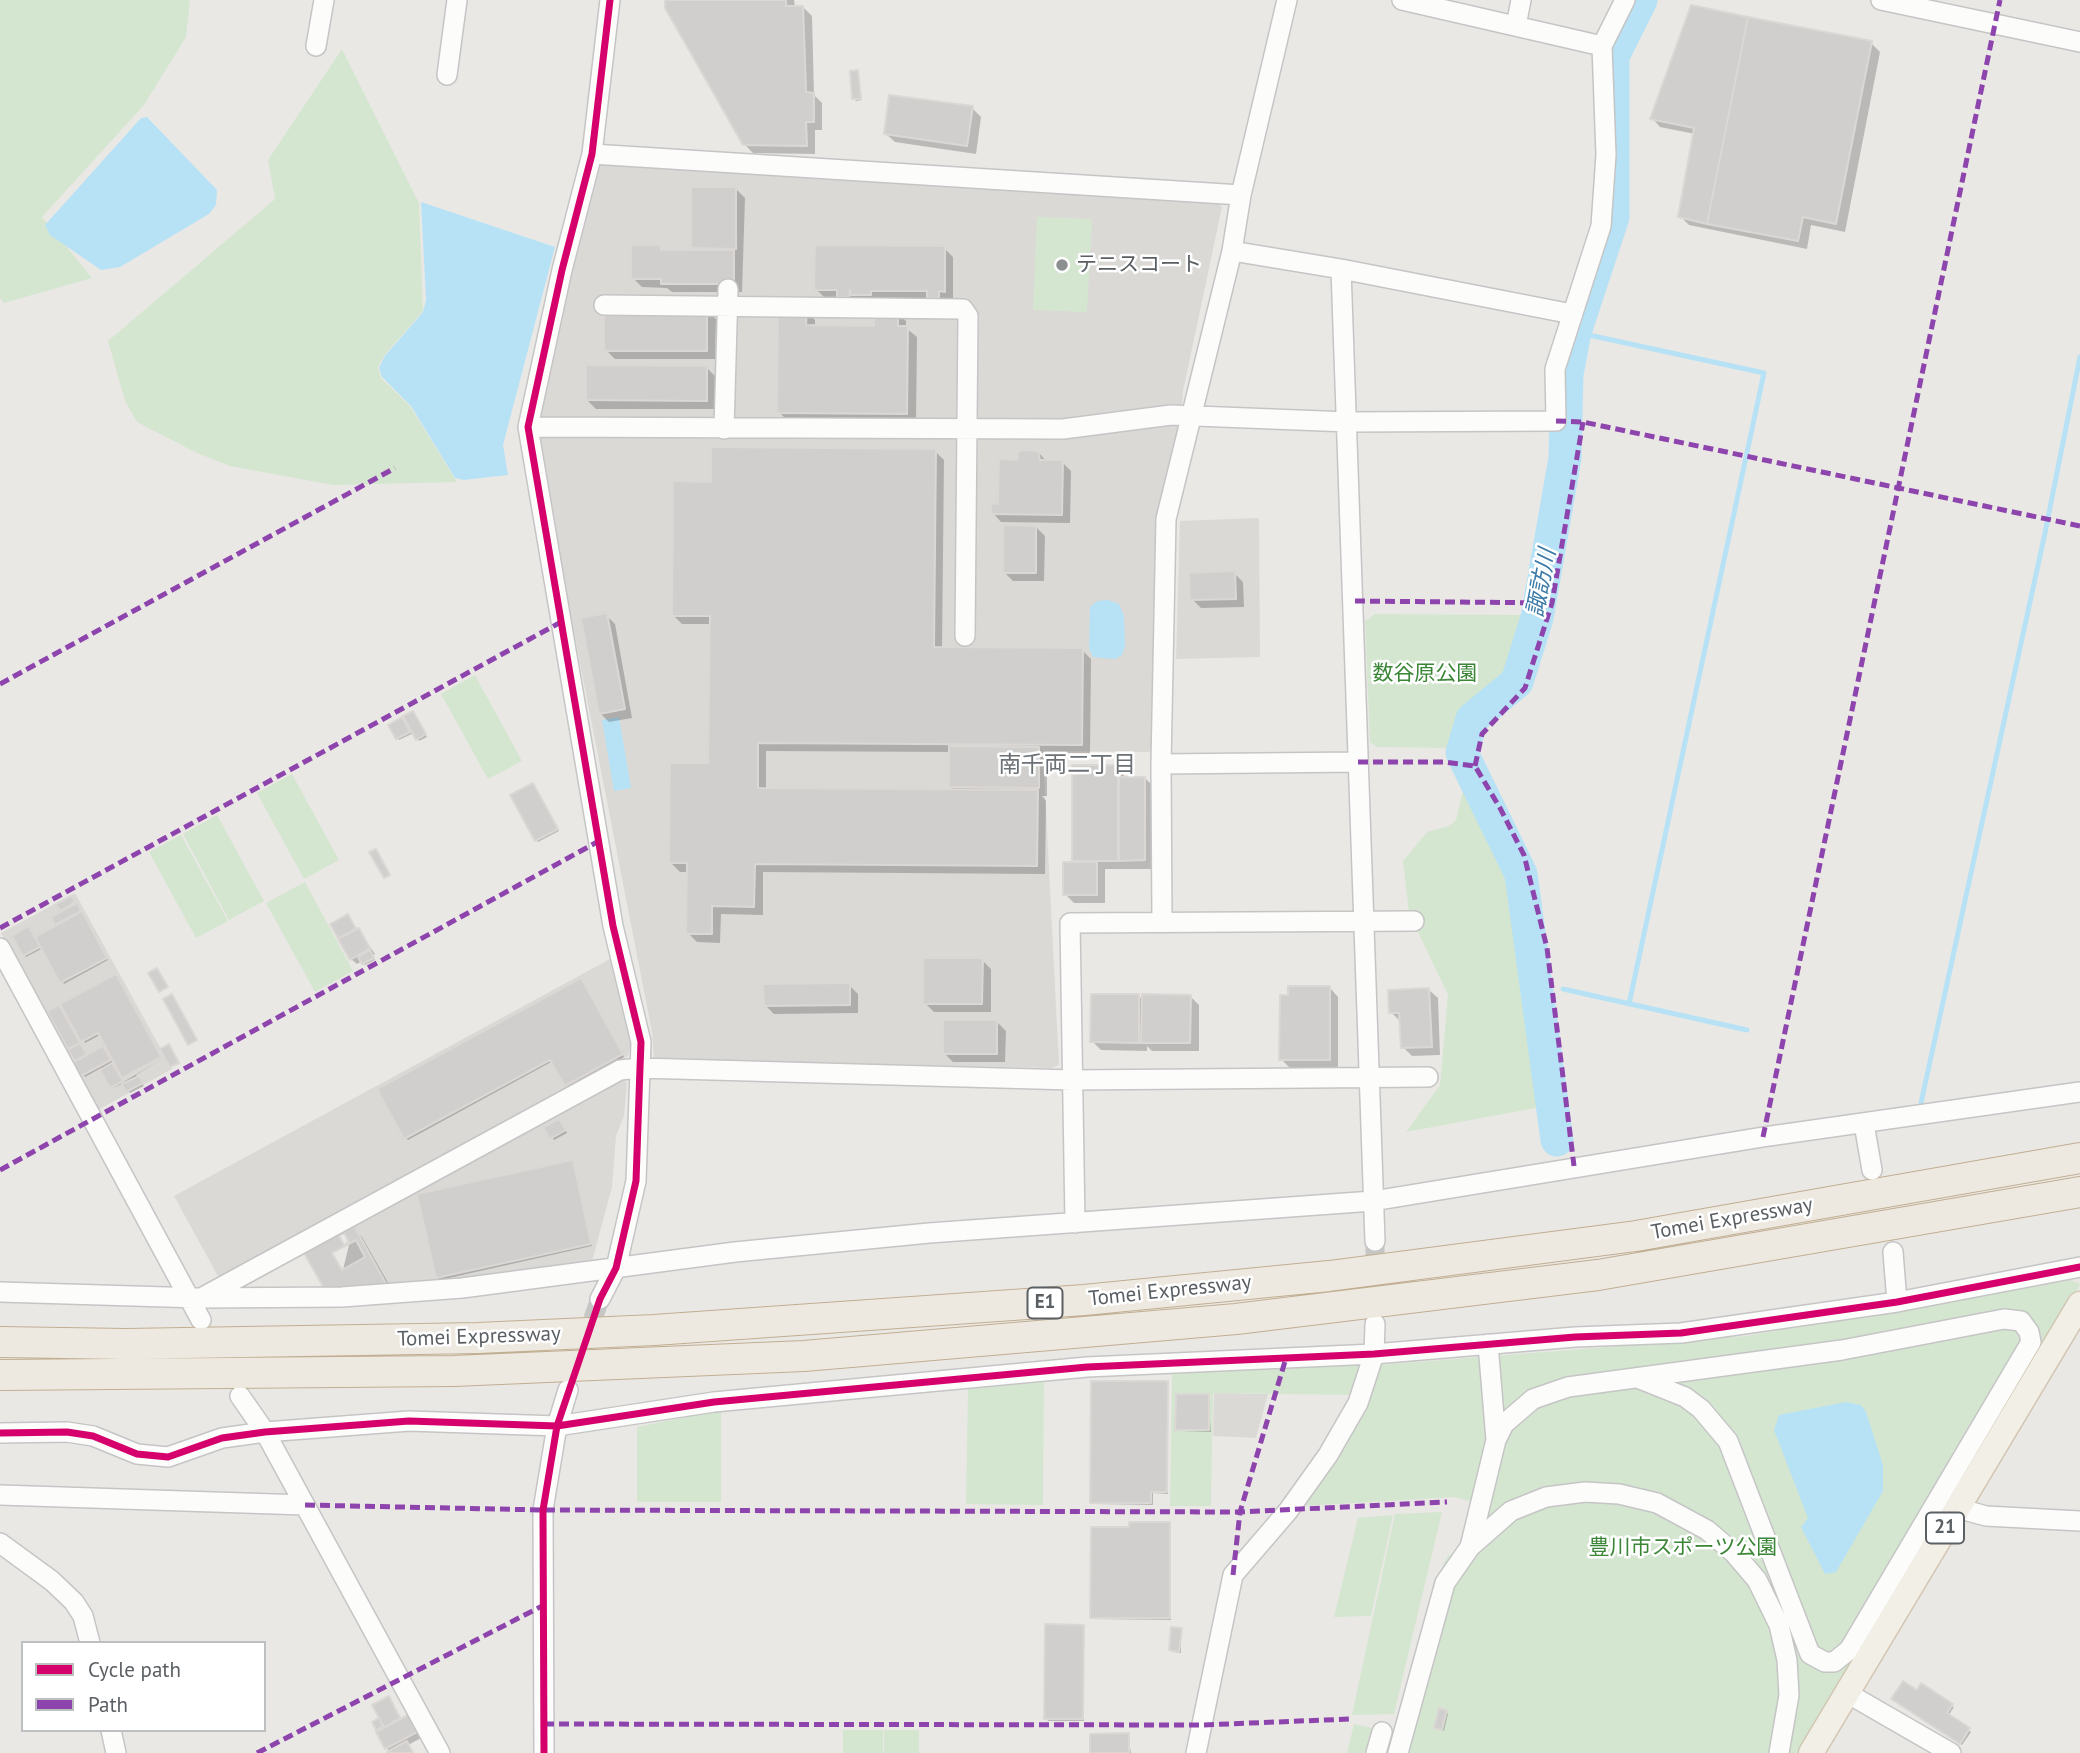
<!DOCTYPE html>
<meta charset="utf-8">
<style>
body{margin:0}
#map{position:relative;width:2080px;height:1753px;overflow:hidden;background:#eae8e5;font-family:"PT Sans",sans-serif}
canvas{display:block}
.legend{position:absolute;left:21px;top:1641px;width:245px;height:91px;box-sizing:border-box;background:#fff;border:2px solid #bdbfc1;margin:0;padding:9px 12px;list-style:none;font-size:21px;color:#5a5f63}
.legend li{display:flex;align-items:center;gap:14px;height:35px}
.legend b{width:35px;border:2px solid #bdbfc1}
</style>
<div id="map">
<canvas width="2080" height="1753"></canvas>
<ul class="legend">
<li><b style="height:9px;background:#d6006c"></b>Cycle path</li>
<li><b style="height:9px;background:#8e44ad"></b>Path</li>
</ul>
</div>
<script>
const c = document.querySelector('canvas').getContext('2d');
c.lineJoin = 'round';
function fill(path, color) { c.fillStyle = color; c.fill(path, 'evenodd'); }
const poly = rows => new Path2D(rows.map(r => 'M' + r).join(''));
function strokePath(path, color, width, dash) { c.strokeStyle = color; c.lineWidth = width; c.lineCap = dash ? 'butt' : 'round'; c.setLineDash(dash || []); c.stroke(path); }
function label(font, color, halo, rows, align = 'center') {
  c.font = font + ' "PT Sans","Noto Sans JP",sans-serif'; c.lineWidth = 5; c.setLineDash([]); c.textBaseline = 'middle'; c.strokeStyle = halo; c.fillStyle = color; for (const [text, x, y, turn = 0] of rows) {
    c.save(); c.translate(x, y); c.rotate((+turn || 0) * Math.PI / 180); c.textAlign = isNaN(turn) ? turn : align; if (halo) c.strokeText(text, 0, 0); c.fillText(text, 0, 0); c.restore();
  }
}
fill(poly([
 [597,160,1216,201,1222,207,1183,391,1157,746,1149,752,1043,751,1059,1065,1051,1068,654,1059,652,1032,537,443,537,422],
 [1259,518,1260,657,1176,659,1180,521],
 [75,893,172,1069,98,1110,1,933],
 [610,959,631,1044,628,1056,219,1278,174,1196],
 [622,1078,627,1083,624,1116,616,1136,612,1187,592,1261,454,1282,387,1287,354,1226],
 [1214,1393,1268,1394,1256,1438,1213,1436]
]), '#dbd9d6');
fill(poly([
 [0,0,190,0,186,37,144,105,42,217,92,278,4,303,0,298],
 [342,49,419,203,423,311,383,357,378,368,381,378,410,406,457,482,333,485,230,466,197,453,137,422,125,401,108,341,275,199,268,160],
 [1037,217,1092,219,1087,312,1033,310],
 [1375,614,1523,615,1528,621,1510,671,1469,714,1459,743,1450,748,1377,747,1370,742,1365,621],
 [475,675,522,761,488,779,441,694],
 [292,774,339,860,304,879,257,793],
 [1465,782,1516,886,1546,1106,1406,1132,1440,1085,1448,995,1409,913,1403,861,1427,832,1449,826,1456,820],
 [217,815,264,901,229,920,183,834],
 [181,835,228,921,196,938,149,852],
 [305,882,353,971,315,992,266,903],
 [2071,1280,2080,1284,2077,1290,1800,1753,1347,1753,1354,1724,1394,1733,1443,1565,1448,1556,1462,1548,1472,1502,1455,1497,1303,1506,1380,1365,1746,1336],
 [1364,1362,1356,1395,1213,1393,1211,1506,1170,1506,1172,1371],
 [1044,1382,1043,1505,966,1504,968,1389],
 [721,1410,721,1502,637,1502,637,1427],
 [1442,1512,1394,1714,1352,1715,1395,1514],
 [1393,1515,1371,1616,1334,1617,1358,1518],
 [843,1730,883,1730,883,1753,843,1753],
 [884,1730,919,1730,919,1753,884,1753]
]), '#d4e6d0');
fill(poly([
 [147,117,217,190,216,205,209,214,120,267,101,270,50,235,45,225,141,118],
 [421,202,555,247,503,445,508,475,464,480,455,478,411,406,382,377,379,368,384,357,423,312,426,300],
 [1108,600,1119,604,1124,616,1125,646,1122,655,1115,659,1093,657,1089,648,1090,607,1097,601],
 [619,717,631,788,614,791,602,720],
 [1846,1402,1861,1405,1866,1412,1883,1465,1883,1491,1836,1572,1825,1574,1801,1527,1808,1518,1774,1430,1779,1415]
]), '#b7e2f6');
fill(poly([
 [666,0,794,0,795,7,803,7,812,16,814,95,822,103,822,130,815,130,815,154,753,153,744,144],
 [1871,43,1880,52,1845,232,1811,225,1807,249,1689,225,1680,216,1695,134,1660,127,1652,118],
 [858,72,862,100,856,101,854,98],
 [972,108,981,117,976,154,895,142,886,134],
 [693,189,736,189,745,198,742,292,672,292,667,288,642,287,633,278,633,247,693,251],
 [944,248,953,257,953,300,825,298,816,289],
 [707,310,716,319,715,359,615,359,606,350],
 [806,311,815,320,815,327,876,328,897,312,906,321,906,328,917,337,916,422,788,421,779,412],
 [706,367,715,376,715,409,596,409,587,400],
 [935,451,944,460,942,649,1082,650,1091,659,1090,753,1043,753,1047,757,1047,796,1042,796,1046,801,1045,874,763,872,763,915,721,914,720,943,697,942,688,933,688,872,680,872,671,863,710,765,711,624,682,624,673,615,713,484],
 [766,751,951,752,950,787,955,791,766,790],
 [1022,452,1039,453,1047,462,1062,462,1071,471,1070,523,1001,522,993,513,1000,505],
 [1036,527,1045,536,1044,581,1013,581,1004,572],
 [1234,573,1243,582,1244,607,1201,608,1192,599],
 [606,615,615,624,632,718,609,722,600,713],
 [413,713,427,737,419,741,414,733,399,740,390,725],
 [1117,766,1126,778,1145,778,1154,787,1154,869,1105,869,1105,903,1074,903,1065,894,1074,863,1074,767],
 [535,787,559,831,538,842,536,840],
 [73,900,108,960,64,984,43,948,26,957,24,955,35,939,58,926,53,918,63,912,58,905],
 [348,916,375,954,372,956,375,960,365,965,362,961,357,964,351,959,332,924],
 [982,960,991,969,991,1012,934,1012,925,1003],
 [583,982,624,1057,568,1087,553,1061,408,1140,406,1138,379,1089],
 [849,985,858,994,858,1013,774,1014,765,1005],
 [1330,988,1338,997,1338,1069,1290,1068,1281,1059],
 [1429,990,1438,998,1440,1055,1412,1056,1403,1047,1400,1021,1391,1012],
 [1139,996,1143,1001,1190,996,1199,1005,1199,1051,1152,1051,1147,1046,1147,1051,1101,1050,1092,1041],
 [63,1005,160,1056,111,1085,101,1068,85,1077,50,1012,61,1009,87,1056,106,1046,100,1035,85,1043],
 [997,1022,1006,1031,1005,1062,953,1062,944,1053],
 [162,1059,136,1075,144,1086,130,1093,124,1083,113,1088],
 [561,1123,567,1133,554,1140,546,1128],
 [572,1162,592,1246,440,1280,437,1277],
 [353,1228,362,1237,395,1295,336,1299],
 [1167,1383,1168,1494,1153,1493,1153,1505,1094,1504,1091,1502],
 [1208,1396,1211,1432,1180,1431,1177,1429],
 [1170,1524,1171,1620,1094,1619,1092,1617,1131,1529],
 [1083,1626,1084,1721,1048,1721,1046,1718],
 [1181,1630,1181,1653,1173,1652,1171,1650],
 [1917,1692,1954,1707,1948,1716,1971,1732,1962,1745,1895,1701],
 [388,1698,402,1720,415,1722,423,1737,408,1745,412,1753,390,1753,374,1723,378,1720,386,1727,375,1705],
 [1446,1711,1448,1714,1444,1731,1436,1727],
 [1128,1735,1131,1753,1092,1753]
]), '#0003');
strokePath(poly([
 [1575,332,1764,373,1629,1004],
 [1563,989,1747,1030],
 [1921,1103,2045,533,2080,357]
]), '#b7e2f6', 5);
strokePath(poly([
 [1557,1140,1521,874,1462,753,1472,719,1517,682,1537,618,1565,458,1567,374,1575,332,1613,217,1613,56,1641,0]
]), '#b7e2f6', 33);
const building = poly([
 [665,0,786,0,786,6,803,6,806,92,814,93,814,122,806,122,807,146,743,145,665,8,665,0],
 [1691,5,1748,17,1707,224,1678,217,1694,128,1650,119,1691,5],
 [1748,17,1872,41,1836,224,1803,217,1798,241,1707,224,1748,17],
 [858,70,861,99,852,99,850,71,858,70],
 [889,95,973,106,967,146,884,134,889,95],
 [691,187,736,187,736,249,691,248,691,187],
 [631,245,661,245,661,250,734,250,734,284,661,284,661,279,631,279,631,245],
 [815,245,945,246,945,292,939,291,939,298,927,298,927,291,871,291,871,295,851,295,850,290,849,297,837,297,837,290,814,290,815,245],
 [604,308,707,308,707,351,604,351,604,308],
 [778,309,807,309,806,325,874,326,874,310,898,310,898,326,908,326,907,414,777,413,778,309],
 [586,365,707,366,707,401,586,400,586,365],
 [711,447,936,449,934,647,1083,648,1082,745,758,743,758,788,1038,790,1037,866,755,864,754,907,712,906,712,934,686,934,687,863,669,863,670,763,708,763,710,616,672,616,673,481,711,482,711,447],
 [1022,450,1038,451,1040,460,1063,460,1062,515,991,514,991,503,998,504,999,459,1017,460,1018,452,1022,450],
 [1003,525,1036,526,1036,573,1003,573,1003,525],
 [1235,571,1236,599,1190,600,1189,573,1235,571],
 [607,613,625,709,599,714,581,618,607,613],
 [413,711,426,734,416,740,403,716,413,711],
 [402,717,410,732,396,739,388,725,402,717],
 [949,746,1039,747,1039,788,949,787,949,746],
 [1072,765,1118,765,1118,861,1072,861,1072,765],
 [1119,777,1145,777,1145,860,1119,861,1119,777],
 [533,783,558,829,535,841,510,795,533,783],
 [376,849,390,875,384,878,369,852,376,849],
 [1063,862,1097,862,1097,895,1063,895,1063,862],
 [71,896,75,902,60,911,56,904,71,896],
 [77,903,81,911,55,925,51,917,77,903],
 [82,911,107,958,60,983,35,937,82,911],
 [348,914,356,929,338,938,330,924,348,914],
 [29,926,40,947,23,956,12,936,29,926],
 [359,928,370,948,350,960,338,939,359,928],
 [370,950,374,958,362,964,358,957,370,950],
 [923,958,983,958,982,1004,923,1004,923,958],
 [157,968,168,987,159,992,148,973,157,968],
 [116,974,161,1057,122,1078,98,1033,81,1042,60,1004,116,974],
 [581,978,623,1054,565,1086,550,1060,404,1139,377,1089,581,978],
 [850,983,850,1005,764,1006,763,984,850,983],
 [1288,986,1330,986,1330,1060,1279,1060,1280,995,1288,995,1288,986],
 [1429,988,1432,1047,1401,1048,1399,1013,1389,1013,1388,990,1429,988],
 [172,994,197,1040,188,1045,163,999,172,994],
 [1091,994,1139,994,1139,1043,1090,1042,1091,994],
 [1142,994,1191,995,1190,1043,1141,1043,1142,994],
 [59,1005,80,1043,68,1049,47,1011,59,1005],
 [943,1020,997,1020,997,1054,943,1054,943,1020],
 [80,1043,87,1055,75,1061,68,1050,80,1043],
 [169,1044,179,1063,170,1067,160,1049,169,1044],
 [103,1046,111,1060,81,1076,73,1062,103,1046],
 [112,1063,123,1081,110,1088,100,1070,112,1063],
 [139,1076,143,1083,126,1092,122,1084,139,1076],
 [559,1119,566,1130,550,1139,543,1127,559,1119],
 [573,1160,591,1244,436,1278,417,1194,573,1160],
 [354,1226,388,1287,325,1290,304,1253,354,1226],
 [344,1233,349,1242,344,1245,339,1236,344,1233],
 [356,1240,365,1257,342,1270,332,1253,356,1240],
 [1091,1381,1168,1381,1167,1492,1151,1492,1151,1503,1090,1503,1091,1381],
 [1176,1394,1209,1394,1209,1430,1175,1430,1176,1394],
 [1129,1522,1170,1522,1170,1618,1090,1618,1091,1527,1129,1527,1129,1522],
 [1045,1624,1084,1625,1083,1719,1044,1719,1045,1624],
 [1171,1627,1182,1628,1179,1652,1169,1650,1171,1627],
 [1903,1681,1917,1690,1921,1683,1953,1704,1947,1713,1970,1728,1960,1744,1891,1699,1903,1681],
 [389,1696,400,1718,384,1727,372,1705,389,1696],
 [1439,1708,1447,1710,1442,1730,1434,1728,1439,1708],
 [410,1714,419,1731,385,1749,376,1732,410,1714],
 [379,1718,383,1727,376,1730,372,1722,379,1718],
 [1129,1733,1129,1753,1090,1753,1090,1734,1129,1733],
 [407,1741,413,1753,388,1753,387,1752,407,1741]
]);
fill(building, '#d1cfcd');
strokePath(building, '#dad7d4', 2);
strokePath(poly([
 [1375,1241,1375,1313],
 [573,1374,600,1299]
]), '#c6c6c4', 19, [19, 10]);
const minor = poly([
 [1402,0,1602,46],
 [1881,0,2080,42],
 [1516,26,1521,0],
 [316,46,324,0],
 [447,75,457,0],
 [592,154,1241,195],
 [1232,251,1341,269,1572,314],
 [1341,269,1375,1241],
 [604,305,963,309,968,316,965,636],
 [528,427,1063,429,1171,415,1348,422,1556,421,1555,369,1601,226,1606,155,1602,46,1625,0],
 [724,429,728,289],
 [1161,764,1358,762],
 [1162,922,1161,764,1166,519,1232,251,1241,195,1287,0],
 [0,948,201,1320],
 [1864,1124,1872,1170],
 [1075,1223,1070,923,1414,921],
 [1893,1252,1897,1302],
 [0,1292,200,1298,342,1297,462,1288,735,1252,929,1233,1373,1201,1763,1137,2080,1092],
 [203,1297,620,1070,640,1068,1072,1080,1428,1077],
 [600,1299,616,1268,636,1181,641,1042,613,926,528,427,562,270,592,154,610,0],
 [240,1396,265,1432,440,1753],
 [0,1433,67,1432,93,1436,137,1454,168,1457,222,1438,265,1432,409,1421,557,1426,714,1402,1087,1367,1374,1354,1575,1337,1681,1333,1897,1302,2080,1267],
 [1496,1440,1504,1424,1533,1399,1568,1387,1842,1350,2004,1319,2021,1321,2029,1332,2031,1342,1849,1650,1834,1662,1825,1662,1810,1654,1728,1441,1701,1409,1685,1397,1640,1379],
 [0,1495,305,1505],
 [1957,1508,1986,1516,2080,1521],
 [0,1543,52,1581,74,1602,83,1616,90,1643],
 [1470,1547,1511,1511,1546,1497,1585,1492,1619,1494,1657,1503,1707,1530,1734,1553,1757,1580,1779,1625,1787,1660,1789,1695,1779,1753],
 [1847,1693,1951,1753],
 [111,1730,116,1753],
 [544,1753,543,1510,557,1426,568,1390],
 [1196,1753,1233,1575,1288,1511,1328,1455,1358,1403,1374,1354,1375,1324],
 [1376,1753,1382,1732],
 [1398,1753,1445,1583,1470,1547,1496,1440,1488,1344]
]);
const major = poly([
 [1811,1753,2080,1304]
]);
const highway = poly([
 [0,1342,126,1344,478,1338,654,1330,1084,1300,1329,1276,1636,1236,2080,1158],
 [0,1375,454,1371,804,1356,1073,1333,1236,1319,1598,1275,2080,1192]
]);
strokePath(minor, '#c6c5c6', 22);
strokePath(major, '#d2c6b3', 27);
strokePath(highway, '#c1ae92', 32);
strokePath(minor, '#fcfcfb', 19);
strokePath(major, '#f2efe7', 24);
strokePath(highway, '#eee9e0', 30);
strokePath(poly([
 [1556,421,1583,422,2080,526],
 [1355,601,1552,603],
 [0,684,395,468],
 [1358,762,1444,762,1475,766,1500,808,1524,855,1547,948,1574,1166],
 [1475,766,1482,734,1525,688,1552,603,1583,422],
 [0,928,561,622],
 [1763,1137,2000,0],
 [0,1170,599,841],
 [305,1505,543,1510,1240,1512,1447,1502],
 [1233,1575,1240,1512,1286,1358],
 [544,1724,1202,1725,1350,1719],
 [257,1753,544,1605]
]), '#8e44ad', 5, [10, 5]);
strokePath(poly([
 [0,1433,67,1432,93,1436,137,1454,168,1457,222,1438,265,1432,409,1421,557,1426,714,1402,1087,1367,1374,1354,1575,1337,1681,1333,1897,1302,2080,1267],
 [544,1753,543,1510,557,1426,600,1299,616,1268,636,1181,640,1068,641,1042,613,926,528,427,562,270,592,154,610,0]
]), '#d6006c', 7);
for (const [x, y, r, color] of [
 [1062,265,7,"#8c8f90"]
]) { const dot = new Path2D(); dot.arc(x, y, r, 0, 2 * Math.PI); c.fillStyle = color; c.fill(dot); strokePath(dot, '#fff', 2.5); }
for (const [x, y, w] of [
 [1045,1303,35],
 [1945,1528,38]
]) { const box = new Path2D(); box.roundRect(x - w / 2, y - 15.5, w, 31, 5); c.fillStyle = '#fff'; c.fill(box); strokePath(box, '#5a5f63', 2); }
label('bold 19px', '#5a5f63', null, [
 ["E1",1045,1303],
 ["21",1945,1528]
]);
label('21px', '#5a5f63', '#fff', [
 ["テニスコート",1076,265]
], 'left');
label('21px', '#3b8636', '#fff', [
 ["数谷原公園",1425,674],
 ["豊川市スポーツ公園",1683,1548]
]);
label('21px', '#5a5f63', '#fff', [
 ["Tomei Expressway",1732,1219,-10],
 ["Tomei Expressway",1170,1291,-6],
 ["Tomei Expressway",479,1337,-2]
]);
label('italic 23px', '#3c7ba7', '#fff', [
 ["諏訪川",1542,583,-79]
]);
label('23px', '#6b7175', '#fff', [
 ["南千両二丁目",1067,765]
]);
</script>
